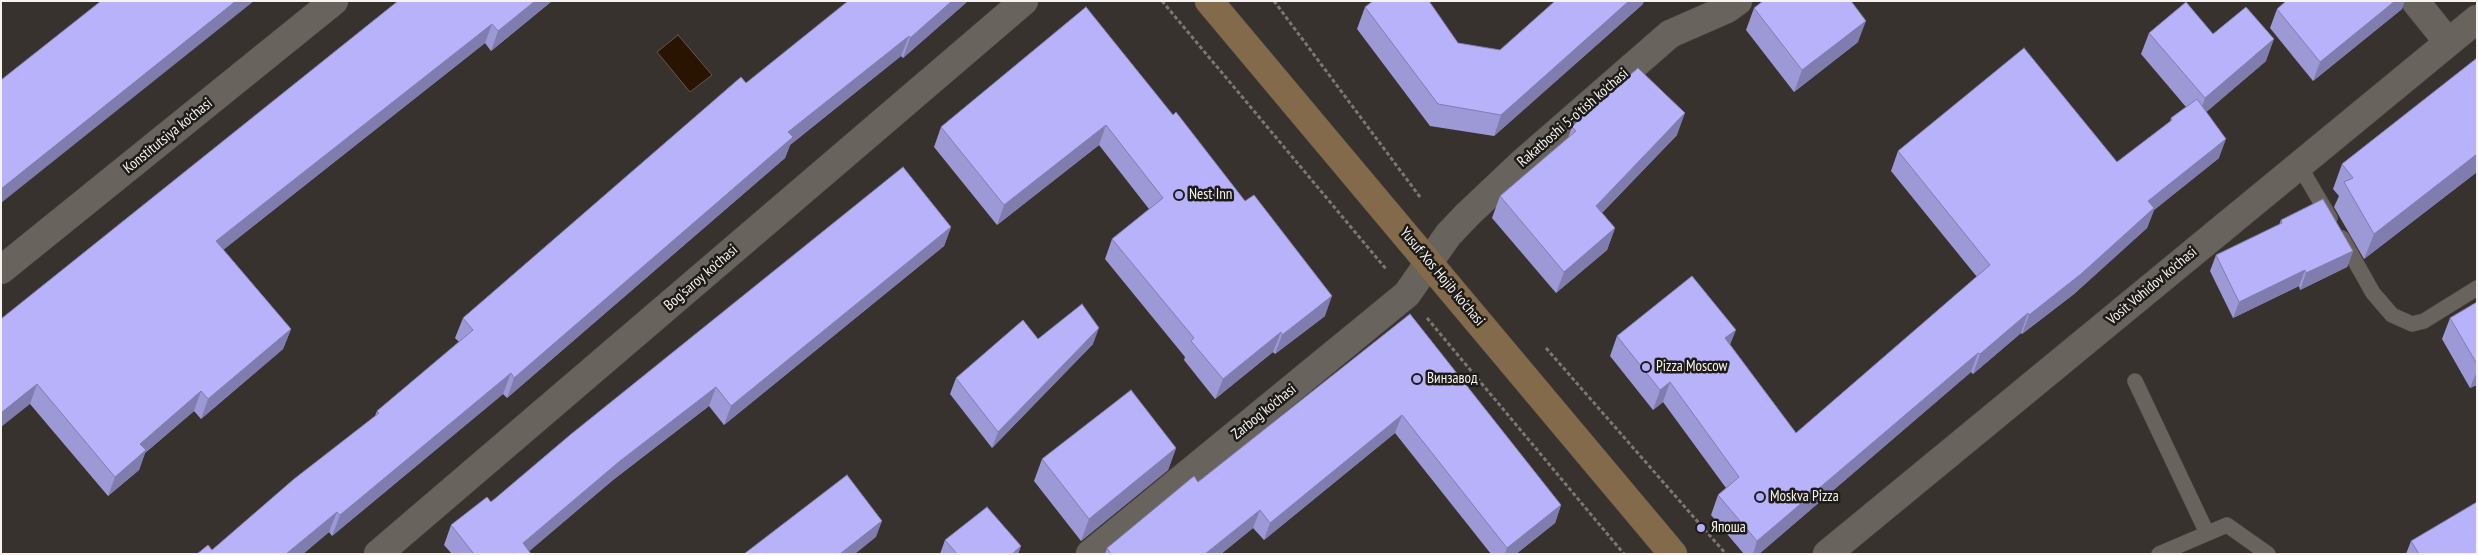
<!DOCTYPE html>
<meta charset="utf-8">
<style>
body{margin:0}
#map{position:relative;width:2478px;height:555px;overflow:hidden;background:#37322d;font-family:"PT Sans Narrow",sans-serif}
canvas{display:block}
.frame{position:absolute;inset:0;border:2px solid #f7f3f0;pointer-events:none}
</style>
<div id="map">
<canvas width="2478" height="555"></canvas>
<div class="frame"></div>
</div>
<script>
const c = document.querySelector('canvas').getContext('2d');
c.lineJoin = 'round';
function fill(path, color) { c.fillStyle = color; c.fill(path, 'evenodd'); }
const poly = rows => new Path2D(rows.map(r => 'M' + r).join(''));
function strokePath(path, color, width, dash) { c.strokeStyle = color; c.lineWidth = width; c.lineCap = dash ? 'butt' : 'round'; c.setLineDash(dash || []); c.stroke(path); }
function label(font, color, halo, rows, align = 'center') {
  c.font = font + ' "PT Sans Narrow",sans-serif'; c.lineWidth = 5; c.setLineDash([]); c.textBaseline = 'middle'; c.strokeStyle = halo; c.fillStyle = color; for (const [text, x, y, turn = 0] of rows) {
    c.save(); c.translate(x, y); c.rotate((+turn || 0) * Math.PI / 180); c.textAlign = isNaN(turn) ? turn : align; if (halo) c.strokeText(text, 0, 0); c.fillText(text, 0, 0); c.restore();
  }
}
const water = poly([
 [678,35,712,75,690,92,657,52,678,35]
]);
fill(water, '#281400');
strokePath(water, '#665748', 1);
const lane = poly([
 [2299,165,2330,218],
 [2342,238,2373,293,2392,315,2412,324,2424,321,2477,288],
 [2135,381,2207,533],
 [2159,554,2227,525,2268,554]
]);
const street = poly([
 [2415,1,2448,42],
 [1,270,334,1],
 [378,554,1024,1],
 [1090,554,1407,294,1448,235,1467,215,1522,163,1670,34,1727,9,1738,1],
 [1827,554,2477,19]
]);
const secondary = poly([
 [1209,1,1673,554]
]);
strokePath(lane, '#534e4a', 16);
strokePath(street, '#534e4a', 29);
strokePath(secondary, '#534e4a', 29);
strokePath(poly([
 [1162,1,1386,269],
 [1274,1,1420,197],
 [1427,318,1624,554],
 [1546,348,1726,554]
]), '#7c7773', 3, [4, 2.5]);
strokePath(lane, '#69635d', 15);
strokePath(street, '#69635d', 28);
strokePath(secondary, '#836a4a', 28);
fill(poly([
 [398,1,552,1,491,51,485,43,223,250,291,329,283,349,201,419,194,411,145,453,139,470,108,496,30,404,1,319],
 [968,1,903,58,901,56,790,145,785,158,507,398,503,394,332,536,329,532,303,554,197,554,212,550,375,416,377,411,459,342,455,338,463,318,746,83],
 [1643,4,1494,136,1430,126,1357,29,1365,7,1458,43,1500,50],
 [1086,7,1325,316,1275,354,1273,352,1215,399,1184,360,1185,357,1105,259,1112,239,1149,209,1099,145,997,225,934,147,941,127],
 [1754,8,1858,42,1794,92,1746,30],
 [2277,9,2402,9,2313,81,2270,28],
 [2149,33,2213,34,2266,61,2206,112,2219,158,2154,210,2147,228,2074,294,2022,334,2021,333,1973,374,1971,372,1759,554,1744,554,1711,515,1718,495,1726,488,1663,402,1653,410,1610,356,1617,336,1730,345,1796,433,1977,277,1891,171,1898,151,2117,162,2170,122,2171,118,2186,107,2141,54],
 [2477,58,2477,172,2364,259,2334,207,2339,196,2333,189,2342,164],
 [1572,127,1677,135,1602,213,1615,228,1607,250,1556,293,1492,218,1500,196,1568,138],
 [2281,220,2353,251,2347,267,2300,290,2299,286,2233,318,2210,271,2216,255,2279,225],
 [951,227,944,246,724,425,709,406,613,480,529,551,531,554,452,554,444,545,451,525],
 [2477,302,2477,385,2470,388,2442,339,2450,318],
 [1410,314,1561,505,1555,523,1516,554,1491,554,1395,433,1264,540,1253,528,1221,554,1105,554,1107,548,1198,482],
 [1038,339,1093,344,992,448,950,394,956,378],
 [1176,448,1168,470,1081,541,1034,481,1042,459],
 [945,540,1021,546,1018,554,940,554],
 [2411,541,2477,554,2406,554]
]), '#9d99d6');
fill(poly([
 [236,1,254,1,1,203,1,189],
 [535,1,552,1,491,51,498,31],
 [952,1,968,1,903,58,910,38],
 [1629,1,1644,1,1643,4,1494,136,1501,115],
 [2395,1,2405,1,2402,9,2313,81,2320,62],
 [1866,21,1858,42,1794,92,1802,70],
 [492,24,485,43,209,261,216,241],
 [909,36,901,56,790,145,785,158,507,398,514,378,788,132],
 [2274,39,2266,61,2197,120,2205,98],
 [1685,113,1677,135,1588,227,1596,206],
 [1106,125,1099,145,997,225,1004,205],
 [2226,139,2219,158,2154,210,2147,228,2074,294,2022,334,2029,315,2148,201],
 [2477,154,2477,172,2364,259,2374,234],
 [951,227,944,246,724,425,731,406],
 [1615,228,1607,250,1556,293,1564,272],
 [2353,251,2347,267,2300,290,2306,273],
 [2305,270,2299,286,2233,318,2239,302],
 [1332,296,1325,316,1275,354,1282,335],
 [2028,313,2021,333,1973,374,1980,354],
 [1099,328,1093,344,992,448,998,432],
 [291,329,283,349,201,419,208,399],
 [1736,330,1728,350,1725,338],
 [1281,332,1273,352,1215,399,1223,379],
 [1978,353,1971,372,1759,554,1753,554,1757,541],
 [2477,371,2477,385,2470,388],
 [511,373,503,394,332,536,340,515],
 [1670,382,1663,402,1653,410,1660,390],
 [37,384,30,404,1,427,1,413],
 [716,387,709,406,613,480,526,554,523,543,620,461],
 [201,391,194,411,145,453,139,470,108,496,115,477,140,444],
 [1402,415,1395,433,1264,540,1270,523],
 [1176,448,1168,470,1081,541,1089,519],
 [1561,505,1555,523,1516,554,1505,554,1507,548],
 [1260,510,1253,528,1221,554,1205,554],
 [337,512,329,532,303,554,286,554],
 [882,521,876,537,855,554,840,554],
 [1021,546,1018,554,1012,554]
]), '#807dae');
const building = poly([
 [101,1,236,1,1,189,1,80,101,1],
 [398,1,535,1,498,31,492,24,216,241,291,329,208,399,201,391,140,444,146,450,115,477,37,384,1,413,1,319,398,1],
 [848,1,952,1,910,38,909,36,788,132,793,137,514,378,511,373,340,515,337,512,286,554,197,554,208,545,212,550,294,479,379,413,377,411,473,330,463,318,741,77,746,83,848,1],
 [1373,1,1429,1,1458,43,1500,50,1555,1,1629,1,1501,115,1438,104,1365,7,1373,1],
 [1763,1,1851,1,1866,21,1802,70,1754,8,1763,1],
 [2286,1,2395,1,2320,62,2277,9,2286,1],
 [2186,2,2213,34,2246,7,2274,39,2205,98,2149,33,2186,2],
 [1086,7,1173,115,1176,112,1245,201,1254,195,1332,296,1282,335,1281,332,1223,379,1191,341,1194,338,1112,239,1163,198,1106,125,1004,205,941,127,1086,7],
 [2024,48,2117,162,2172,120,2171,118,2197,99,2226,139,2148,201,2154,208,2081,274,2029,315,2028,313,1980,354,1978,353,1757,541,1718,495,1739,477,1670,382,1660,390,1617,336,1692,276,1736,330,1725,338,1796,433,1990,265,1898,151,2024,48],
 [2477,58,2477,154,2374,234,2344,182,2353,178,2342,164,2477,58],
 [1638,68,1685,113,1596,206,1615,228,1564,272,1500,196,1576,131,1572,127,1582,116,1638,68],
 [903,167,951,227,731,406,716,387,620,461,523,543,531,554,474,554,451,525,487,497,491,502,570,435,903,167],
 [2323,199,2353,251,2306,273,2305,270,2239,302,2216,255,2282,223,2281,220,2323,199],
 [2477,302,2477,364,2450,318,2477,302],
 [1082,304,1099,328,998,432,956,378,1023,320,1038,339,1082,304],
 [1410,314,1561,505,1507,548,1402,415,1270,523,1260,510,1205,554,1111,554,1107,548,1194,476,1198,482,1410,314],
 [1131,390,1176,448,1089,519,1042,459,1131,390],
 [847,475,882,521,840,554,744,554,847,475],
 [2477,502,2477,554,2419,554,2411,541,2477,502],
 [987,507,1021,546,1012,554,957,554,945,540,987,507]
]);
fill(building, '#b7b2f9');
strokePath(building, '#807dae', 1);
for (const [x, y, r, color] of [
 [1179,195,5,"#b3adf9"],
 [1646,367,5,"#b3adf9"],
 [1417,379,5,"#b3adf9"],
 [1760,497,5,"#b3adf9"],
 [1701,528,5,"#b3adf9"]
]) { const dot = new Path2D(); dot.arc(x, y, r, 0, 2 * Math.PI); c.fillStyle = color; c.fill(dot); strokePath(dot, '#1d1b18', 2); }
label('15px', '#f7f3f0', '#1d1b18', [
 ["Rakatboshi 5-o'tish ko'chasi",1573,118,-41],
 ["Konstitutsiya ko'chasi",168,136,-39],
 ["Yusuf Xos Hojib ko'chasi",1442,277,50],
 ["Bog'saroy ko'chasi",701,278,-41],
 ["Vosit Vohidov ko'chasi",2152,286,-40],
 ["Zarbog'ko'chasi",1264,412,-39]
]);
label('15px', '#f7f3f0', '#1d1b18', [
 ["Nest Inn",1189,195],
 ["Pizza Moscow",1656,367],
 ["Винзавод",1427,379],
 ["Moskva Pizza",1770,497],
 ["Япоша",1711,528]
], 'left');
</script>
